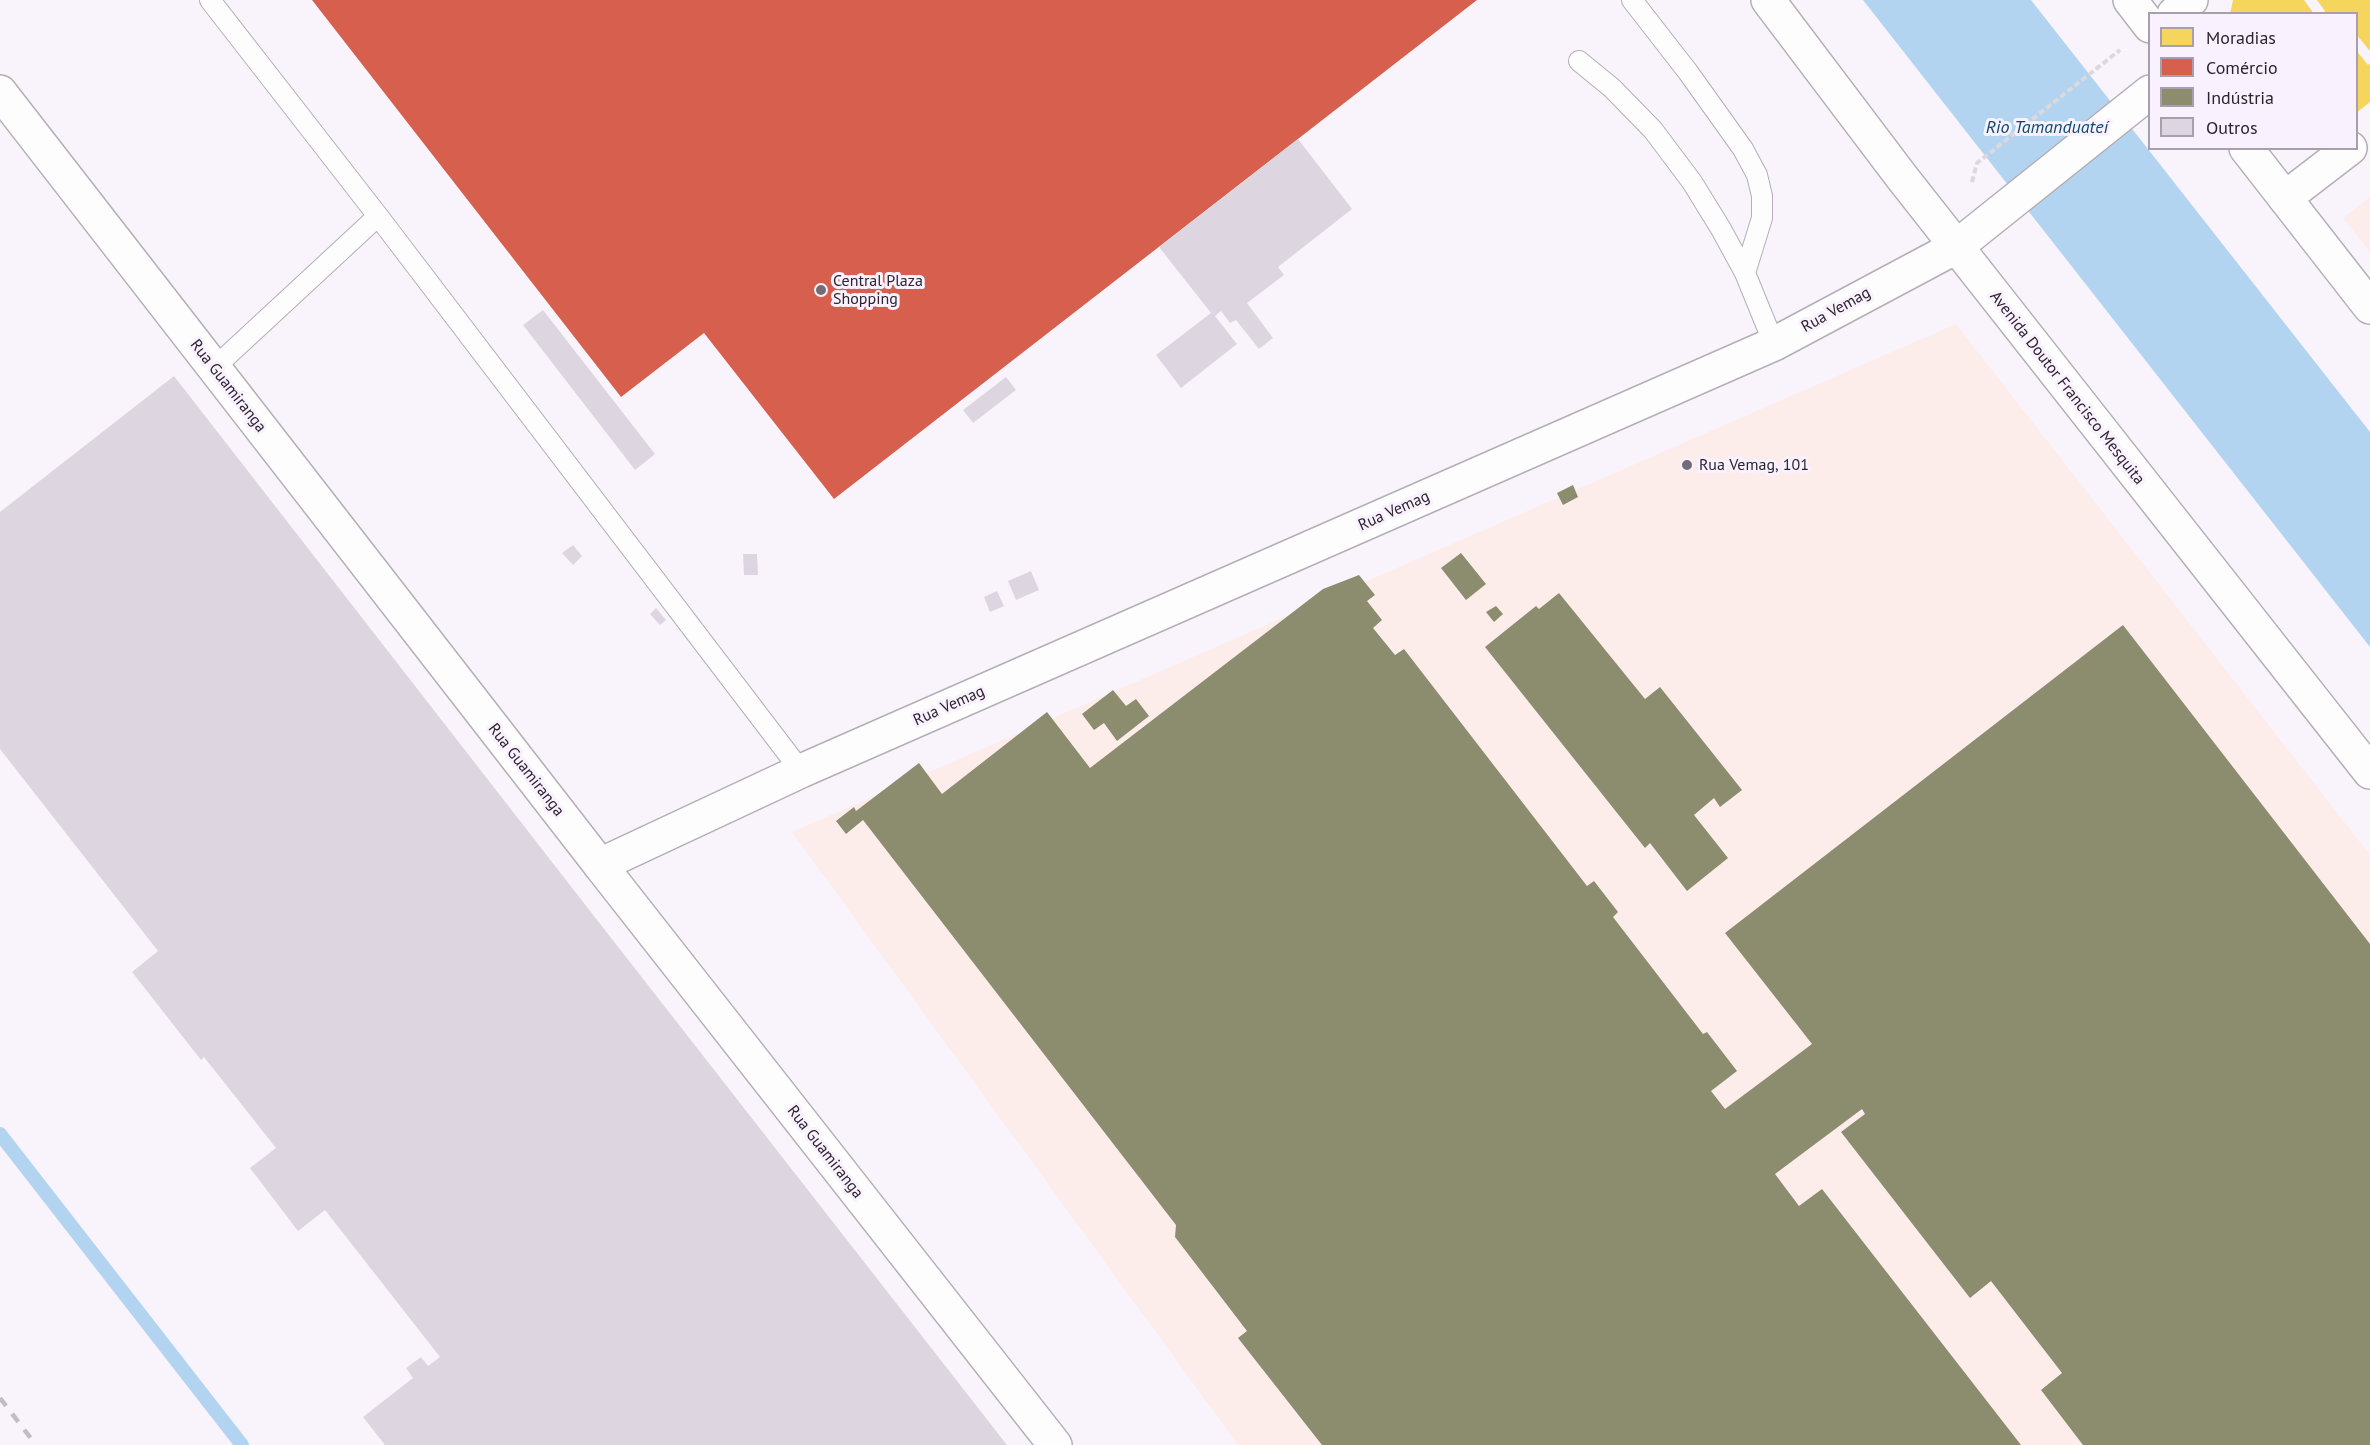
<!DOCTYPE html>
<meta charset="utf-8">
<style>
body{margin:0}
#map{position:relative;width:2370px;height:1445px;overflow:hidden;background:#f9f4fb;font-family:"PT Sans",sans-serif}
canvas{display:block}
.legend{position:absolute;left:2148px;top:12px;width:210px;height:138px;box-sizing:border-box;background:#faf1fe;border:2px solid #a79fab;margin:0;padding:8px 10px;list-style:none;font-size:18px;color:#2b232e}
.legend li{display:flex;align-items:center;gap:12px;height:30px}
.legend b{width:30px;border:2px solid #a79fab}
</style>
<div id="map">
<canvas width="2370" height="1445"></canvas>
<ul class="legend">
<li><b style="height:16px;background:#f6d55c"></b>Moradias</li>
<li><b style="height:16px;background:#d6604d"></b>Comércio</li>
<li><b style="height:16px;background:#8c8c6e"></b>Indústria</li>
<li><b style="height:16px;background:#ddd6e0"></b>Outros</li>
</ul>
</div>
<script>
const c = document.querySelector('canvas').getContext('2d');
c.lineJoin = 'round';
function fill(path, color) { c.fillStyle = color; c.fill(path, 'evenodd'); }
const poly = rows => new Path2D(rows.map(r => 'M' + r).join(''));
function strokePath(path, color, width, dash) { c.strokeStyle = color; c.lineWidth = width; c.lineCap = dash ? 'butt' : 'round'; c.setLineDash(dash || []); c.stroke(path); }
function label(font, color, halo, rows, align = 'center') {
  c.font = font + ' "PT Sans",sans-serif'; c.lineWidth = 6; c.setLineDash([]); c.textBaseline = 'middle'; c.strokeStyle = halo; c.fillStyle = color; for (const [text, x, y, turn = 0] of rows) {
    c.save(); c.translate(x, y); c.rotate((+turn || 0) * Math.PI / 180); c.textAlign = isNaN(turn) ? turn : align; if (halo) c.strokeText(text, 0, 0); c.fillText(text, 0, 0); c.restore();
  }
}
fill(poly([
 [2370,197,2370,252,2343,218],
 [1956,324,2370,855,2370,1445,1238,1445,792,832]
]), '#fcecea');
fill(poly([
 [1863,0,2031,0,2370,432,2370,647]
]), '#b2d4f0');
fill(poly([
 [2233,0,2304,0,2314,14,2230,14],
 [2317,0,2370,0,2370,51,2356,34,2356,14,2322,14,2325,11],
 [2356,50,2368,65,2370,63,2370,102,2356,113]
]), '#f6d55c');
fill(poly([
 [312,0,1477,0,834,499,704,333,621,397]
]), '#d6604d');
fill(poly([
 [1573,485,1578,497,1563,505,1557,493],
 [1461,553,1486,584,1466,600,1441,568],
 [1359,575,1375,595,1367,601,1382,620,1373,628,1395,655,1404,649,1587,886,1594,881,1618,912,1613,917,1703,1034,1707,1032,1737,1071,1711,1091,1725,1109,1812,1044,1725,933,2123,625,2370,944,2370,1445,2083,1445,2041,1390,2062,1373,1991,1281,1970,1298,1841,1132,1865,1114,1862,1109,1775,1174,1799,1206,1822,1189,2021,1445,1322,1445,1238,1338,1247,1331,1175,1237,1176,1225,863,820,846,834,836,821,854,807,856,811,919,763,942,794,1047,712,1090,768,1323,589],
 [1559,593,1645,699,1660,687,1742,790,1720,807,1714,798,1694,815,1728,858,1687,891,1650,843,1645,848,1485,647,1536,606,1539,609],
 [1496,606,1503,614,1494,622,1486,612],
 [1113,690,1126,706,1136,699,1149,716,1117,741,1104,723,1094,730,1082,714]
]), '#8c8c6e');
strokePath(poly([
 [0,1134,242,1445]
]), '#b2d4f0', 14);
fill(poly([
 [1298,139,1352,209,1278,267,1284,275,1247,303,1273,338,1259,349,1236,320,1230,323,1221,311,1215,316,1237,344,1181,388,1156,355,1211,313,1159,247],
 [543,310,655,454,635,470,523,325],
 [174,376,594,916,1007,1445,385,1445,363,1417,413,1378,406,1368,421,1357,428,1366,440,1357,325,1210,298,1231,250,1168,276,1148,204,1057,201,1060,132,972,158,951,0,749,0,512],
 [1006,377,1016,390,973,423,963,410],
 [573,545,582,556,573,565,562,553],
 [743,554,757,554,758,575,744,575],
 [1031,571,1039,590,1016,600,1008,581],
 [997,591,1004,606,990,612,984,597],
 [656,608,666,620,660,625,650,614]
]), '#ddd6e0');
const service = poly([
 [210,0,378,216,801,771],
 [1632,0,1688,72,1743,149,1757,175,1762,196,1762,218,1745,273],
 [1579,61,1612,88,1653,130,1692,182,1721,229,1745,273,1774,344],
 [214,368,378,216]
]);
const minor = poly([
 [2174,14,2191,0],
 [2285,198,2350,148],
 [600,865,1055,1445]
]);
const tertiary = poly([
 [0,92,600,865,801,771,1774,344,1956,247,2150,92]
]);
const trunk = poly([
 [1768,0,1901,176,2370,772],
 [2130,0,2150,26],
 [2246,148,2370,307]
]);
strokePath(service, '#b4aeb6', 22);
strokePath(minor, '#b4aeb6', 36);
strokePath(tertiary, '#b4aeb6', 36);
strokePath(trunk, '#b4aeb6', 36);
strokePath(poly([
 [1972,182,1977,163,2120,50]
]), '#dad9db', 4, [6, 3]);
strokePath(service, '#fefdfe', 20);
strokePath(minor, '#fefdfe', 33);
strokePath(tertiary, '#fefdfe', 33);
strokePath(trunk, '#fefdfe', 33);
strokePath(poly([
 [0,1398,36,1445]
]), '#bfbec0', 4.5, [10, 10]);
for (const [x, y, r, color] of [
 [821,290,6,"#736c76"],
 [1687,465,6,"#736c76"]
]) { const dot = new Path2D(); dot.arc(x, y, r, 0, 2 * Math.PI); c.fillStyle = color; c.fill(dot); strokePath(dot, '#faf1fe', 2); }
label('16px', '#2b232e', '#faf1fe', [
 ["Central Plaza",833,281],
 ["Shopping",833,299],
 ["Rua Vemag, 101",1699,465]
], 'left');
label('16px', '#2b232e', '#faf1fe', [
 ["Rua Vemag",1836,310,-29],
 ["Rua Guamiranga",228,386,52],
 ["Avenida Doutor Francisco Mesquita",2067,388,52],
 ["Rua Vemag",1394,511,-24],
 ["Rua Vemag",949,706,-24],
 ["Rua Guamiranga",526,770,52],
 ["Rua Guamiranga",825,1152,52]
]);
label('italic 18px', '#0c4a6e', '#faf1fe', [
 ["Rio Tamanduateí",2047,128]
]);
</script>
